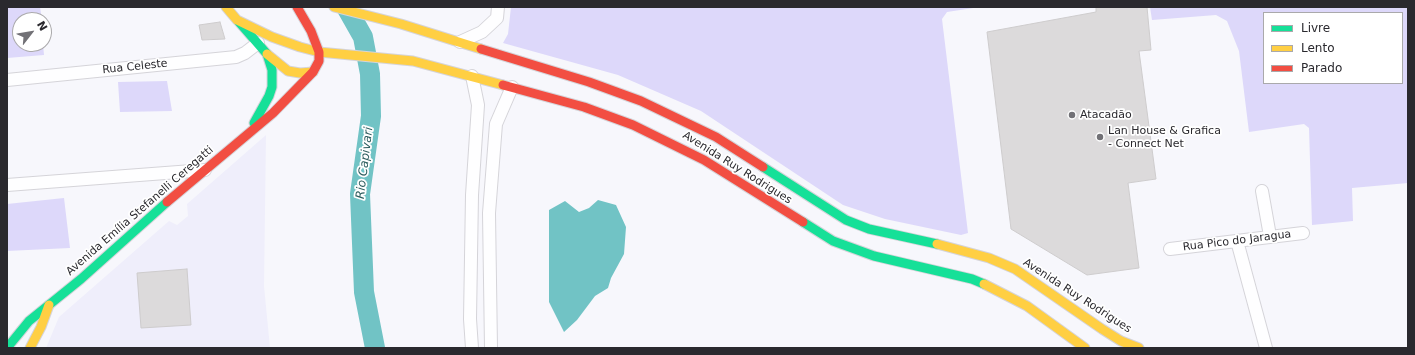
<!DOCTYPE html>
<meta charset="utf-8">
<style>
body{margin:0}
#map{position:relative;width:1415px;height:355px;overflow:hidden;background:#f7f7fc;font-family:"DejaVu Sans",sans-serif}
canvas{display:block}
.frame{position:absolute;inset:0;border:8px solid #2a292e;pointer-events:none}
.legend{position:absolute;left:1263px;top:12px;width:140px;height:72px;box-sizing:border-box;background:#fff;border:1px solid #aaa9ab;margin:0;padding:5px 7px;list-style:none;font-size:12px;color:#2a292e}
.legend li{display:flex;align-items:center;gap:8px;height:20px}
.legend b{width:20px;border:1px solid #aaa9ab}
.north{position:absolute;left:12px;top:12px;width:40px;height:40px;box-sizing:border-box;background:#fff;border:1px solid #aaa9ab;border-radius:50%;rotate:59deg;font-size:11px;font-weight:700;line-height:16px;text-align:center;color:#2a292e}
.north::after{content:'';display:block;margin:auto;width:14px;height:18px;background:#727176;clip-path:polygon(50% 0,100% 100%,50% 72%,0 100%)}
</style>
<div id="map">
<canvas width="1415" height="355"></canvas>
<div class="frame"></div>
<ul class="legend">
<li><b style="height:5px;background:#16e098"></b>Livre</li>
<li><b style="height:5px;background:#ffcf43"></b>Lento</li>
<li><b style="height:5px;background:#f24e42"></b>Parado</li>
</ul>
<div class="north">N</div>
</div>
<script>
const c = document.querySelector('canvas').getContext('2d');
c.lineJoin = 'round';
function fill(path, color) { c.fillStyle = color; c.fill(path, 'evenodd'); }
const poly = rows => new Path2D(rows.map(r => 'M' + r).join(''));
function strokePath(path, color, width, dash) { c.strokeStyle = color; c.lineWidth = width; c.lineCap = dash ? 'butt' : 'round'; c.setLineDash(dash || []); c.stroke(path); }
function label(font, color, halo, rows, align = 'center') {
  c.font = font + ' "DejaVu Sans",sans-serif'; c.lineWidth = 3.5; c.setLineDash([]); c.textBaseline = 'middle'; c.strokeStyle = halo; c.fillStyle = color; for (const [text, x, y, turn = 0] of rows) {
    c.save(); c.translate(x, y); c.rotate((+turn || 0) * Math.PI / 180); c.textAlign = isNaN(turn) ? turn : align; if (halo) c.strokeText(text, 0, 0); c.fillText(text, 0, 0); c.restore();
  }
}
fill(poly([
 [266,135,264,286,270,348,46,348,59,317,169,221,177,225,188,216,187,204]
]), '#efeefb');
fill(poly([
 [7,7,40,7,42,20,20,20,20,44,43,44,44,55,7,58],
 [511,7,980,7,947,12,942,19,968,233,961,235,885,219,843,205,701,111,618,75,503,43,508,34],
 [1150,7,1408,7,1408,183,1352,188,1353,221,1312,225,1309,128,1304,124,1249,132,1239,51,1227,21,1216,15,1152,20],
 [1264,13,1402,13,1402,83,1264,83],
 [167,81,172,111,120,112,118,82],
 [64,198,70,248,7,251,7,204]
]), '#ddd8fa');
fill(poly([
 [598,200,616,205,626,227,624,254,611,278,608,288,595,296,577,320,564,332,549,302,549,210,565,201,579,212,589,208]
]), '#71c3c5');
strokePath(poly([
 [346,7,363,37,370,74,371,116,360,194,364,292,375,348]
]), '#71c3c5', 20);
const building = poly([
 [1096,7,1147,7,1151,50,1139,51,1156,179,1128,183,1139,268,1087,275,1011,229,987,32,1096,12,1096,7],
 [220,22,225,39,202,40,199,25,220,22],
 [187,269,191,325,141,328,137,273,187,269]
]);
fill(building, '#dcdadb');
strokePath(building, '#cecccd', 1);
const street = poly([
 [460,42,482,32,497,18,498,7],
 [7,80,236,57,245,53,258,43],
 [7,185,205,170],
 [1262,191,1270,236],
 [1237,241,1266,348],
 [1170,249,1303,233],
 [472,348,470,319,472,195,478,105,472,76],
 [491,348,489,213,496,124,512,87]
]);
const fast = poly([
 [239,22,267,54,272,70,272,87,269,96,254,123],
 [763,167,846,220,869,229,937,244],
 [803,222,833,241,874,256,972,279,984,284],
 [7,348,29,321,81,279,167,202]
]);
const slow = poly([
 [226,7,237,20,272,37,300,47,319,52,413,61,503,85],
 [334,7,401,24,481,49],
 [267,54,288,71,300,73,313,72],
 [937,244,989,258,1015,269,1102,329,1121,341,1139,348],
 [984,284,1027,306,1085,348],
 [30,348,41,327,49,305]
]);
const jam = poly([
 [297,7,311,31,319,52],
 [481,49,589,82,641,101,716,137,763,167],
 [503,85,584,107,633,125,704,160,803,222],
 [167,202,273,113,313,72,319,61,319,52]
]);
strokePath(street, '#d5d4d9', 14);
strokePath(fast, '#d5d4d9', 11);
strokePath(slow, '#d5d4d9', 11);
strokePath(jam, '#d5d4d9', 11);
strokePath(street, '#fefeff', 12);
strokePath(fast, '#16e098', 9);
strokePath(slow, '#ffcf43', 9);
strokePath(jam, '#f24e42', 9);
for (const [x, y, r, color] of [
 [1072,115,4,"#727176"],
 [1100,137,4,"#727176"]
]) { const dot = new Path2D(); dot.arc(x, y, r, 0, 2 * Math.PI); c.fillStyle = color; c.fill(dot); strokePath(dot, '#fff', 1.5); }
label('11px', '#2a292e', '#fff', [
 ["Rua Celeste",135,67,-6],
 ["Avenida Ruy Rodrigues",737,168,32],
 ["Avenida Emília Stefanelli Ceregatti",140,211,-41],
 ["Rua Pico do Jaragua",1237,241,-7],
 ["Avenida Ruy Rodrigues",1077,296,33]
]);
label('11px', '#2a292e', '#fff', [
 ["Atacadão",1080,115],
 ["Lan House & Grafica",1108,131],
 ["- Connect Net",1108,144]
], 'left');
label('italic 12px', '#2d5d5e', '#fff', [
 ["Rio Capivari",365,163,-83]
]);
</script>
